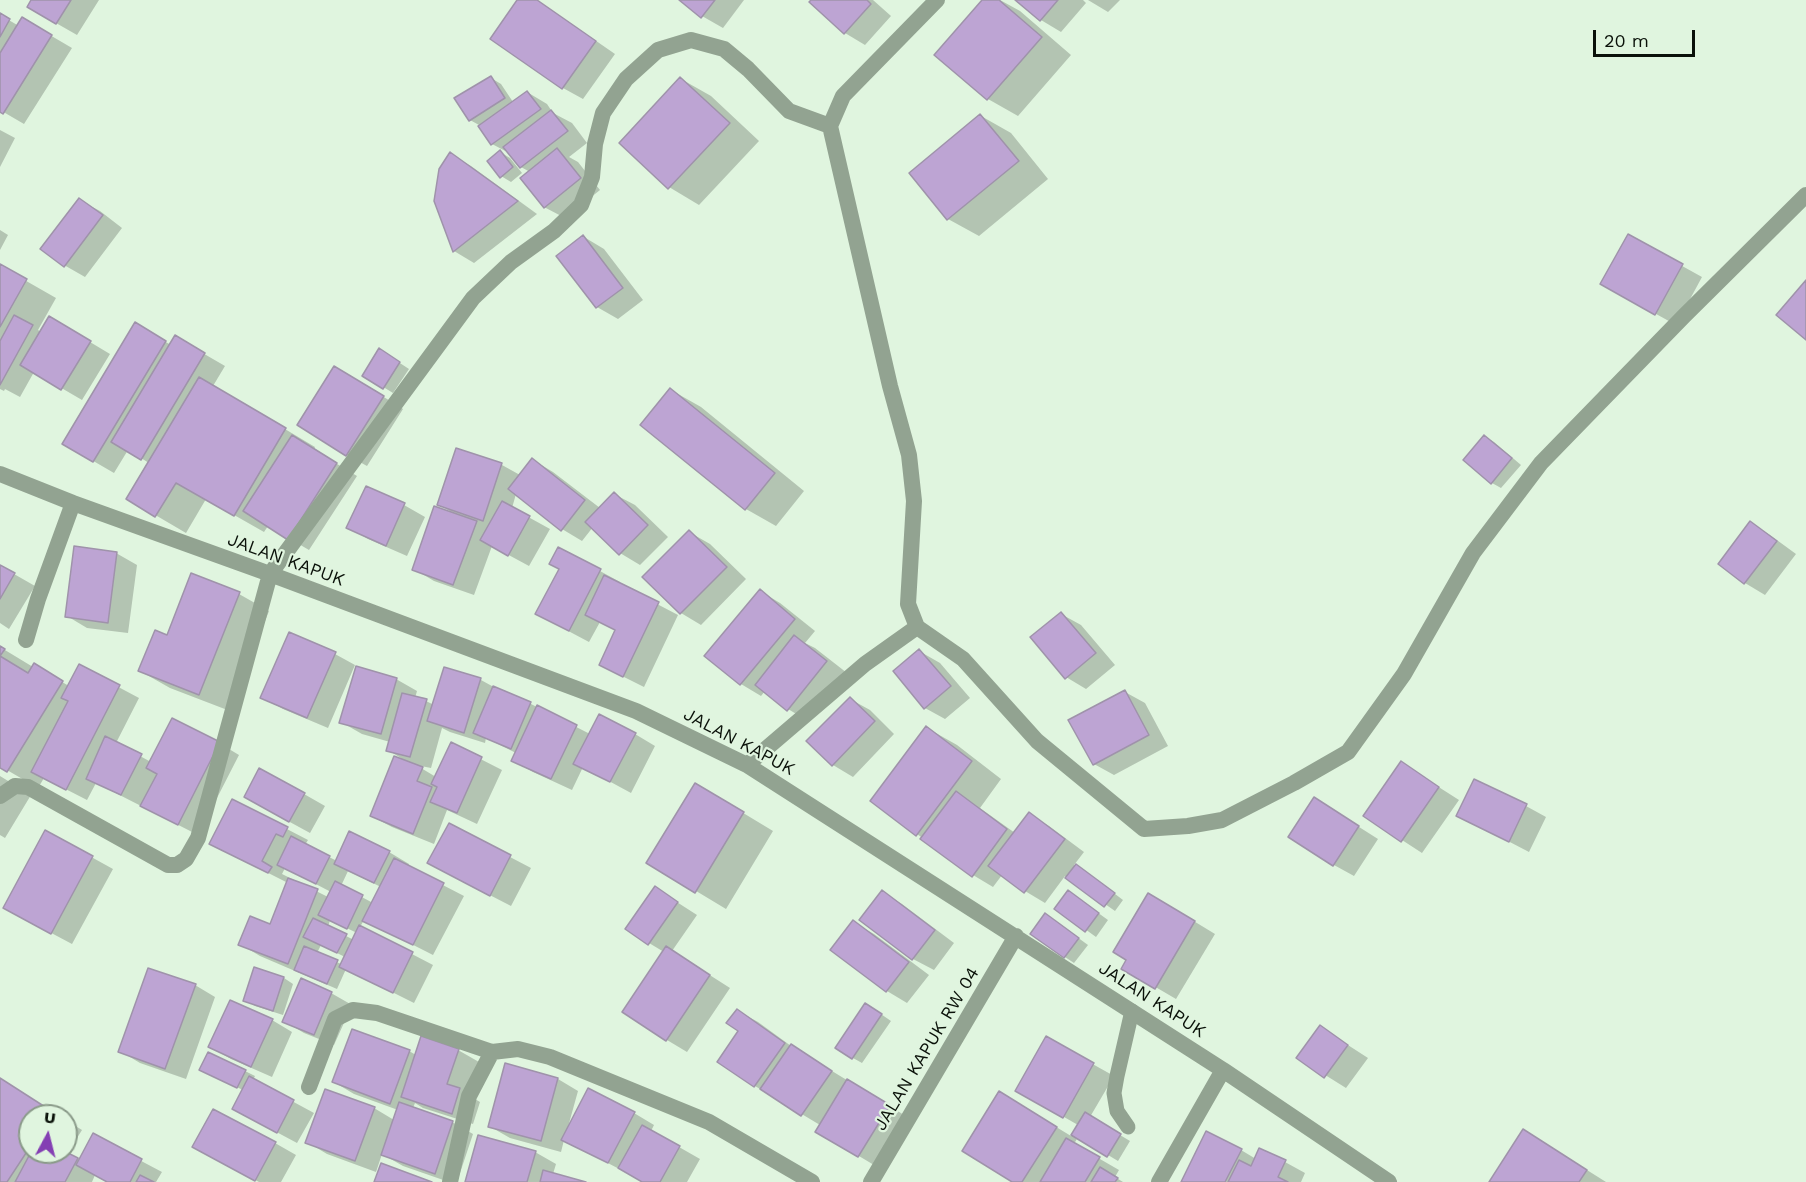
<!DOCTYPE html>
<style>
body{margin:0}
#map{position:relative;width:1806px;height:1182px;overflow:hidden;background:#e0f5df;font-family:"Work Sans",sans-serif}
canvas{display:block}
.north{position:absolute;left:18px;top:1104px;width:60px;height:60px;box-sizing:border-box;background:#e0f5df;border:2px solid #8a9a89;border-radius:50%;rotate:7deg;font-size:16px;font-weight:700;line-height:24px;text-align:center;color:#0a1109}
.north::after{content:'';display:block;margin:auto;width:21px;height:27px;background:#843fb3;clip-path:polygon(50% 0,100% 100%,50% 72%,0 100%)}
.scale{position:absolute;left:1593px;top:30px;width:102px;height:27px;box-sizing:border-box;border:3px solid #0a1109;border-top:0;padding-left:8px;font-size:18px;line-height:21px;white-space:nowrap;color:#0a1109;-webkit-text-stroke:4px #e0f5df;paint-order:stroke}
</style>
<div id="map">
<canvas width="1806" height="1182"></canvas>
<div class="north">U</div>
<div class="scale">20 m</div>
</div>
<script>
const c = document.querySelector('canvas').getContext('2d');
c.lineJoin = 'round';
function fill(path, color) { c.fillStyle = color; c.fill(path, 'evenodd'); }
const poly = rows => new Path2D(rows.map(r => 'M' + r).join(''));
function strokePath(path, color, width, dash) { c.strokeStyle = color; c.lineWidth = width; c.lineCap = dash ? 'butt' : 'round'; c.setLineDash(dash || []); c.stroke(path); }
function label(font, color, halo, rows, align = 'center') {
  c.font = font + ' "Work Sans",sans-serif'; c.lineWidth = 4.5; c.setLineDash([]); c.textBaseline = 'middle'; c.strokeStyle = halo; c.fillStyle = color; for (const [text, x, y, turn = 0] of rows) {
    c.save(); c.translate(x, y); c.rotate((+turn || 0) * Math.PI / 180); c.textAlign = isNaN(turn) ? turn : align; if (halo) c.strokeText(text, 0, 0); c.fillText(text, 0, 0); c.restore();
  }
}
fill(poly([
 [33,0,99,0,77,35,56,23],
 [519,0,537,0,615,54,583,99,563,88],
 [681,0,744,0,723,28,702,16],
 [813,0,873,0,891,16,865,45,845,33,811,2],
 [984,0,1000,0,1020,11,1071,55,1018,116,988,99],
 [1017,0,1083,0,1086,3,1061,32,1041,20],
 [1088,0,1120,0,1108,12],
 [0,15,19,26,43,31,72,48,24,124,0,110],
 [491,78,501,84,513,102,527,92,547,104,553,113,572,123,587,143,569,157,578,162,600,190,565,218,544,207,530,172,521,167,511,154,492,144,479,125,470,120],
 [681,79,711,96,759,141,699,205,669,187],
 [981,116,1011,133,1048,179,979,236,948,219],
 [0,130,15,138,0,167],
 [500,152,510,158,522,173,511,182,501,176],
 [450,154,471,166,537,214,474,263,454,251],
 [79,200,100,211,122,228,85,277,64,265],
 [0,230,8,235,0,250],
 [1628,236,1702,277,1676,325,1602,284],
 [584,237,604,249,643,300,618,319,597,307],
 [0,266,56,298,38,330,41,332,50,318,110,354,82,400,34,372,20,397,5,389,4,391,0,389],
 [135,324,171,345,175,337,225,366,213,386,315,447,314,450,357,476,309,550,268,526,264,532,206,499,186,533,128,499,149,463,128,450,114,473,64,444],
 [380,350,409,369,393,393,364,375],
 [355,379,403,409,367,466,347,455],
 [671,390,701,407,804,491,776,526,746,509],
 [1485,437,1494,442,1521,465,1501,488,1492,483],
 [457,450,502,465,520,475,533,460,553,472,600,508,614,494,635,505,668,537,640,565,620,553,593,527,582,541,562,529,516,494,512,508,550,529,529,566,492,546,474,595,434,581,414,569,451,512,439,504],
 [366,488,404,505,425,517,407,556,368,539,348,527],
 [1750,523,1770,535,1796,554,1765,595,1745,583,1720,564],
 [689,532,710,544,746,579,701,625,681,613,645,577],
 [116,553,137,565,128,633,87,628,67,616],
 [0,566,35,586,9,629,0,623],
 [600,571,620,582,619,584,678,615,644,687,600,665,617,631,600,622,589,642,557,625],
 [760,591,780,603,815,631,805,643,815,648,847,673,808,721,788,709,765,691,761,696,741,684],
 [239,594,269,611,230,711,170,688,140,671,168,636],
 [1061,614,1081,625,1115,665,1086,689,1066,677],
 [0,647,33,667,34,666,69,686,79,666,139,698,116,743,151,762,219,743,239,755,198,835,96,783,87,800,44,778,38,788,0,766],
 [919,651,940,663,970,698,945,719,925,708],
 [335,654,355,665,328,728,283,709,262,697],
 [445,669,481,680,501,691,531,704,590,734,635,734,655,746,631,793,583,767,572,790,533,772,513,760,516,753,486,738,485,743,450,732,442,728,431,768,416,765,436,777,451,744,502,770,477,824,447,810,434,844,392,827,371,816,404,760,388,750,390,742,362,734,341,722,396,679,417,691,415,698,426,701,434,705],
 [1125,692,1145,703,1168,746,1114,775,1094,764],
 [850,699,870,710,894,734,853,777,833,765],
 [927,728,957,745,1001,779,980,808,1015,833,1029,814,1049,826,1084,852,1074,865,1086,872,1123,900,1115,911,1065,876,1045,903,1025,891,1002,875,993,887,973,875,917,834],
 [1401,763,1459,800,1422,853,1365,816],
 [0,776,31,795,5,838,0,835],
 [304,794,325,806,310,833,266,809],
 [1315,799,1378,839,1354,876,1334,865],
 [233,801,308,840,305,845,337,861,389,852,409,864,408,867,464,896,433,955,364,920,360,927,433,965,414,1003,346,969,337,989,260,956,240,944,271,926,288,883,211,844],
 [285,868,331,892,328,897,282,874],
 [348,871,381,887,373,903,341,886],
 [330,920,357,933,354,940,328,927],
 [321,945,345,957,341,964,317,953],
 [725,802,773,831,726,909,648,862],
 [1526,806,1546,817,1529,852,1458,815],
 [449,825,531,868,511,906,449,874],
 [46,832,113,869,72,944,25,919],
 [655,888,697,915,672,951,730,988,687,1052,667,1040,664,952,649,943],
 [882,892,902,904,954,943,934,970,913,959,861,920],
 [1069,892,1108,920,1096,937,1056,908],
 [1169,906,1215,934,1176,999,1123,968],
 [1055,921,1088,945,1074,963,1065,957],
 [853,922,874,934,929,975,907,1003,887,991,832,950],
 [255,969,284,978,293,984,283,1015,255,1006,245,1000],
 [195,985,215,997,186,1079,140,1063,120,1051],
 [331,993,352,1005,334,1045,304,1033,284,1021],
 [875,1010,891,1021,862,1063,853,1058],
 [738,1011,758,1022,791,1046,909,1118,879,1168,817,1131,820,1125,755,1086,740,1031],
 [272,1020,292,1032,272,1077,231,1059,210,1047],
 [1320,1027,1368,1058,1346,1088,1298,1058],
 [1046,1038,1114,1076,1090,1117,1130,1141,1118,1161,1078,1137,1074,1144,1119,1170,1115,1177,1123,1182,1015,1182,1020,1105,1071,1136,1078,1125,1017,1090],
 [458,1050,479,1062,468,1095,480,1102,473,1124,423,1108,415,1103,413,1108,452,1122,473,1134,457,1182,449,1182,403,1166,382,1154,376,1172,327,1154,307,1142,374,1108,394,1120,398,1110,354,1094,334,1082,409,1051,416,1055],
 [245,1071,255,1076,253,1080,314,1113,297,1143,254,1120,243,1090,211,1075],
 [558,1079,578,1091,568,1127,634,1113,654,1125,651,1131,700,1159,687,1182,644,1182,564,1140,561,1152,510,1138,489,1126],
 [0,1080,60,1116,30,1116,30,1152,66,1152,66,1120,82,1130,67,1154,80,1161,94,1136,162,1172,156,1182,108,1182,95,1175,92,1182,0,1182],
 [275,1143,296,1155,281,1182,259,1182,214,1158],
 [1544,1143,1606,1182,1490,1182],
 [1241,1150,1256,1159,1285,1162,1305,1173,1301,1182,1183,1182],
 [535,1152,556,1164,553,1174,580,1182,466,1182]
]), '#0003');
const building = poly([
 [31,0,71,0,56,24,27,7,31,0],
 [517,0,537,0,596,41,562,89,490,39,517,0],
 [679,0,715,0,701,18,679,0],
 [811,0,867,0,871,4,844,34,809,2,811,0],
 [982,0,999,0,1042,37,987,100,934,55,982,0],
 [1015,0,1058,0,1040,21,1015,0],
 [0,13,10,19,0,37,0,13],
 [22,17,52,35,3,114,0,112,0,53,22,17],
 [491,76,505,98,469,121,454,98,491,76],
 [680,77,730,123,668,189,619,143,680,77],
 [527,91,541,109,491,145,478,126,527,91],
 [551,110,568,131,520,168,503,147,551,110],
 [980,114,1019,161,947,220,909,173,980,114],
 [557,148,581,178,544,208,520,178,557,148],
 [500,150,513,167,500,178,487,161,500,150],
 [450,152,518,201,453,252,434,201,439,169,450,152],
 [79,198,103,215,64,267,40,249,79,198],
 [1628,234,1683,264,1655,315,1600,284,1628,234],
 [583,235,623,288,596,308,556,256,583,235],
 [0,264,27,279,0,327,0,264],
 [1806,280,1806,340,1776,315,1806,280],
 [14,315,33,325,0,385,0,341,14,315],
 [49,316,91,341,61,390,20,365,49,316],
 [135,322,166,341,93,462,62,444,135,322],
 [175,335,205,353,141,460,111,442,175,335],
 [379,348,400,362,383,389,362,376,379,348],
 [334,366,384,396,346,456,297,425,334,366],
 [199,377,286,428,234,516,176,483,155,517,126,499,199,377],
 [670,388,775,473,745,510,640,425,670,388],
 [292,435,337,463,288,540,243,511,292,435],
 [1484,435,1512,458,1491,484,1463,460,1484,435],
 [456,448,502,463,483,521,437,505,456,448],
 [532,458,585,500,561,531,508,489,532,458],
 [366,486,405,503,386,546,346,528,366,486],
 [614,492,648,525,619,555,585,522,614,492],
 [502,501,530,516,508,556,480,540,502,501],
 [434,506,477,521,453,585,412,570,434,506],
 [1750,521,1777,541,1744,584,1718,564,1750,521],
 [689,530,727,567,680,614,642,577,689,530],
 [74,546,117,552,108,623,65,617,74,546],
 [558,547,601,569,569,631,535,614,559,569,549,564,558,547],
 [0,565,15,573,0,599,0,565],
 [191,573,240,592,199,695,138,671,155,630,167,635,191,573],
 [604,575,659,602,623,677,599,665,615,630,585,615,604,575],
 [760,589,795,619,740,685,704,656,760,589],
 [1061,612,1096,653,1065,679,1030,637,1061,612],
 [289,632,336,652,307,718,260,698,289,632],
 [794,635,827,661,787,711,755,685,794,635],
 [0,646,5,649,0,656,28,673,34,663,63,681,7,772,0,768,0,646],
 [919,649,951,686,924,709,893,671,919,649],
 [79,664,120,685,66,790,31,772,68,701,61,698,79,664],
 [356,666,397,678,381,734,339,723,356,666],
 [444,667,481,678,464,733,427,721,444,667],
 [493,686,531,702,511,749,473,733,493,686],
 [1125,690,1149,735,1093,765,1068,720,1125,690],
 [402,693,427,699,410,757,386,751,402,693],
 [850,697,875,721,832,766,806,741,850,697],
 [537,705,577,725,551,779,511,761,537,705],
 [599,714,636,733,610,782,573,764,599,714],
 [172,718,220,742,178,825,140,806,157,774,146,768,172,718],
 [926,726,972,761,916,836,870,801,926,726],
 [105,736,142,754,121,795,86,779,105,736],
 [451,742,482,757,457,813,430,802,437,787,431,784,451,742],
 [394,756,423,767,417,781,432,787,413,834,370,816,394,756],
 [1401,761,1439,787,1401,842,1363,816,1401,761],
 [259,768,305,793,289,822,244,797,259,768],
 [1474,779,1527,804,1509,842,1456,816,1474,779],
 [695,783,744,812,695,893,646,863,695,783],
 [956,791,1007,829,972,877,920,839,956,791],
 [1314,797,1359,826,1333,866,1288,837,1314,797],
 [232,799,288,827,283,837,276,834,262,861,272,867,268,873,209,844,232,799],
 [1029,812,1065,839,1024,893,988,866,1029,812],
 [449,823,511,855,490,896,427,863,449,823],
 [45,830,93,856,51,934,3,908,45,830],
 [349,831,390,851,374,883,334,864,349,831],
 [291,836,330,856,316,884,277,865,291,836],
 [394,858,444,883,413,945,362,921,394,858],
 [1076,864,1115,893,1104,907,1065,878,1076,864],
 [288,878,318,889,288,964,238,945,250,916,270,924,288,878],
 [335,881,363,895,347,929,318,915,335,881],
 [655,886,678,902,648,945,625,929,655,886],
 [882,890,935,930,912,960,859,920,882,890],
 [1068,890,1099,913,1085,932,1054,909,1068,890],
 [1148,893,1195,921,1155,989,1121,969,1126,960,1113,952,1148,893],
 [1045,913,1079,938,1064,958,1030,934,1045,913],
 [313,918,347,934,337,953,303,937,313,918],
 [853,920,909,962,886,992,830,950,853,920],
 [359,925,413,952,393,993,339,967,359,925],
 [304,946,338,960,327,984,294,970,304,946],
 [666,946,710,975,666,1041,622,1012,666,946],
 [254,967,284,977,273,1011,243,1001,254,967],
 [148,968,196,984,165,1069,118,1052,148,968],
 [301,978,332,992,314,1035,282,1022,301,978],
 [230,1000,273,1019,251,1067,208,1047,230,1000],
 [865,1003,882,1014,852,1059,835,1048,865,1003],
 [737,1009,785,1043,754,1087,717,1062,738,1031,726,1023,737,1009],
 [1320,1025,1348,1045,1324,1078,1296,1058,1320,1025],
 [352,1029,410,1050,390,1104,332,1082,352,1029],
 [421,1036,459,1049,447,1084,460,1088,452,1114,401,1097,421,1036],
 [1046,1036,1094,1063,1063,1118,1015,1091,1046,1036],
 [791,1044,832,1071,801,1116,760,1089,791,1044],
 [208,1052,246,1070,237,1088,199,1070,208,1052],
 [505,1063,558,1078,541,1141,488,1127,505,1063],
 [249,1076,294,1100,277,1133,232,1109,249,1076],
 [0,1078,53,1112,50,1116,30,1116,30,1147,7,1182,0,1182,0,1078],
 [847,1079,890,1105,858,1157,815,1132,847,1079],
 [588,1088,635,1112,608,1163,561,1140,588,1088],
 [325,1089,375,1107,355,1161,305,1143,325,1089],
 [999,1091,1057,1127,1022,1182,1012,1182,962,1151,999,1091],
 [399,1102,453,1121,435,1174,381,1155,399,1102],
 [213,1109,276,1142,255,1181,192,1147,213,1109],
 [1085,1112,1121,1134,1107,1157,1071,1135,1085,1112],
 [642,1125,680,1146,660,1182,642,1182,618,1168,642,1125],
 [1523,1129,1587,1170,1579,1182,1489,1182,1523,1129],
 [1206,1131,1242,1149,1225,1182,1181,1182,1206,1131],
 [93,1133,142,1159,130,1182,107,1182,76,1165,93,1133],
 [478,1135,536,1151,527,1182,465,1182,478,1135],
 [1066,1138,1100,1157,1085,1182,1040,1182,1066,1138],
 [1259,1148,1286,1160,1278,1177,1288,1182,1228,1182,1239,1160,1251,1166,1259,1148],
 [31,1152,66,1152,78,1158,65,1182,15,1182,31,1152],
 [381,1163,432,1182,374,1182,381,1163],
 [1100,1167,1118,1178,1115,1182,1091,1182,1100,1167],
 [543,1170,586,1182,540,1182,543,1170],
 [140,1175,154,1182,136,1182,140,1175]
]);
fill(building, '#bda4d3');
strokePath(building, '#9f93aa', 1.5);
strokePath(poly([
 [1128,1127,1117,1111,1114,1093,1117,1076,1132,1011]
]), '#92a391', 15);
strokePath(poly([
 [830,126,890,386,909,455,914,501,908,604,917,627,963,659,1037,741,1144,829,1188,826,1222,820,1294,783,1348,752,1404,674,1473,553,1541,463,1684,316,1806,195],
 [0,474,73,503,270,574,636,711,747,765,1223,1070,1389,1182],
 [26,640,38,599,73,503],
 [747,765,865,664,917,627],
 [0,796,15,786,28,787,168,865,177,865,186,859,198,838,270,574,473,298,511,262,554,231,581,205,592,177,595,144,603,113,626,79,658,50,691,40,724,49,748,69,789,111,830,126,843,96,937,0],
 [309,1087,335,1019,353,1010,377,1013,492,1052],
 [450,1182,469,1096,492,1052,518,1049,550,1057,709,1122,812,1182],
 [871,1182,1016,936],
 [1159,1182,1223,1070]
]), '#92a391', 16);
label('18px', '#0a1109', '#e0f5df', [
 ["JALAN KAPUK",286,560,20],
 ["JALAN KAPUK",739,742,28],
 ["JALAN KAPUK",1152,1000,33],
 ["JALAN KAPUK RW 04",927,1049,-59]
]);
</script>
